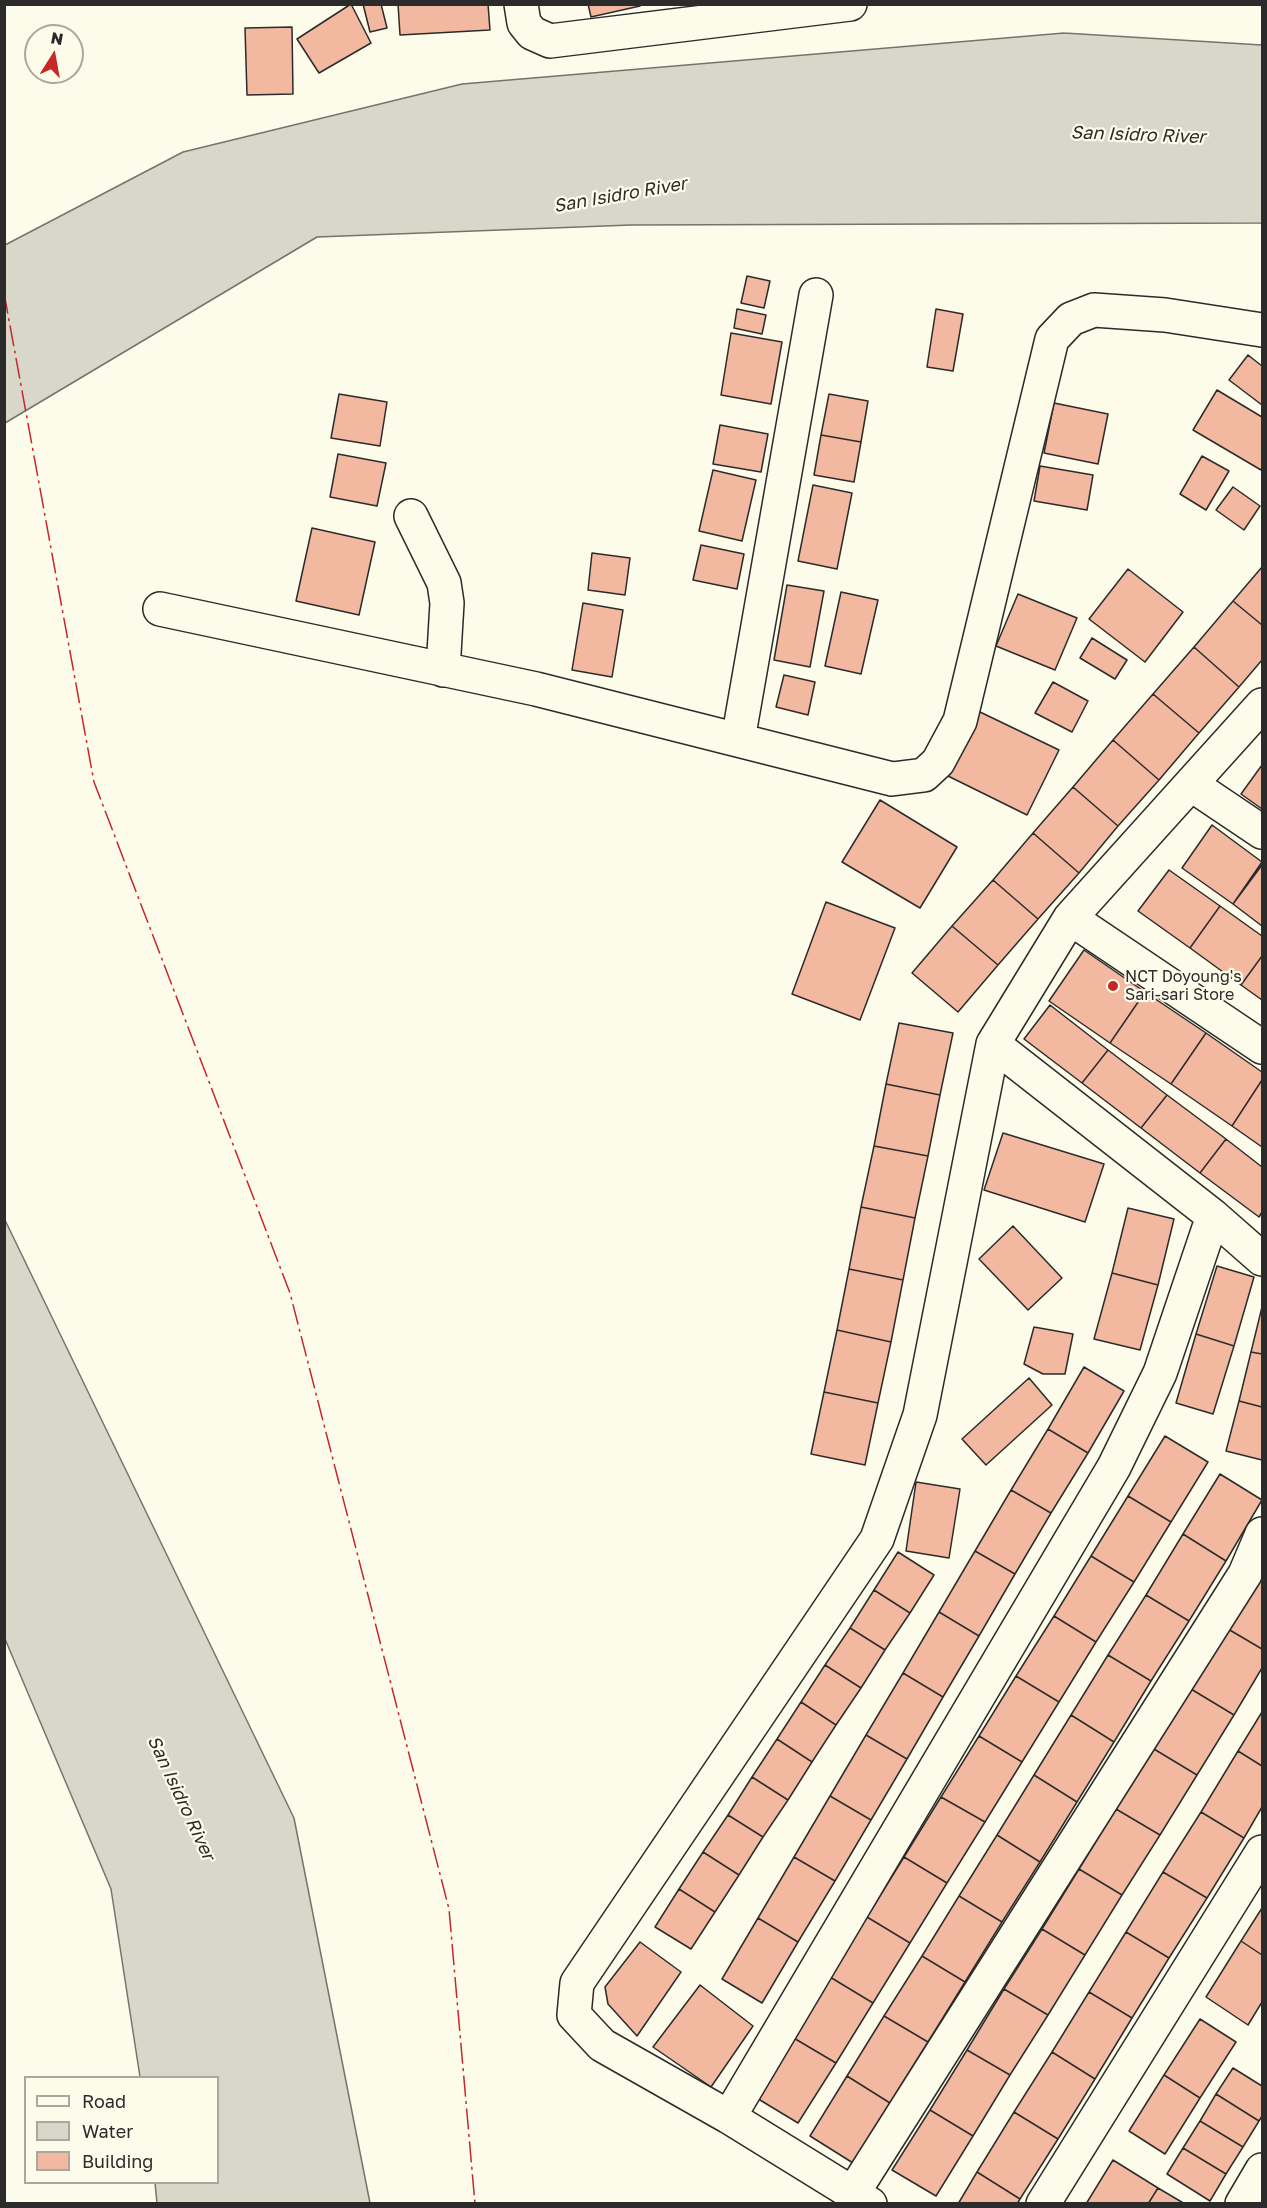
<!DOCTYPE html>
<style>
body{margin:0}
#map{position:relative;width:1267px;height:2208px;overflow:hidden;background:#fdfbea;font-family:"Golos Text",sans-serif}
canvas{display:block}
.frame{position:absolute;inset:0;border:6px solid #2b2b2b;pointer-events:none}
.legend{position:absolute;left:24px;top:2076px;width:195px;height:108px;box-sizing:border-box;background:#fdfbea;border:2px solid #a9a89e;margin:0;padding:8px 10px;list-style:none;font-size:18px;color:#2b2b2b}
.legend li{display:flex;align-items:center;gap:12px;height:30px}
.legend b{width:30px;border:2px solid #a9a89e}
.north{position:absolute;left:24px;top:24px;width:60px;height:60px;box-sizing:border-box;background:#fdfbea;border:2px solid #a9a89e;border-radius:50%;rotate:11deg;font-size:16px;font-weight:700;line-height:24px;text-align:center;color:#2b2b2b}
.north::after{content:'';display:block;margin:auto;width:21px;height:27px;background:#c62828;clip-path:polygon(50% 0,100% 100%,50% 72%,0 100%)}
</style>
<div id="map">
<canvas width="1267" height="2208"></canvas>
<div class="frame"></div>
<ul class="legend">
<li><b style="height:8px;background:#fdfbea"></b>Road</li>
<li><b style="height:16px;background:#d8d7c9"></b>Water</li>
<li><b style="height:16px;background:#f2b8a0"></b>Building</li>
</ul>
<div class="north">N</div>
</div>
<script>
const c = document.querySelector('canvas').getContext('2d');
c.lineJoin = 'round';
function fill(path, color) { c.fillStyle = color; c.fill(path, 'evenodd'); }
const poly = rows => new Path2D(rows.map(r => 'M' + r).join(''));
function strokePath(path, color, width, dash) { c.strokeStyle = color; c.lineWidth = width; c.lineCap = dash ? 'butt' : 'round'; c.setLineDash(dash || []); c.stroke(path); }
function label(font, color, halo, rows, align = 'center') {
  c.font = font + ' "Golos Text",sans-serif'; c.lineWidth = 4.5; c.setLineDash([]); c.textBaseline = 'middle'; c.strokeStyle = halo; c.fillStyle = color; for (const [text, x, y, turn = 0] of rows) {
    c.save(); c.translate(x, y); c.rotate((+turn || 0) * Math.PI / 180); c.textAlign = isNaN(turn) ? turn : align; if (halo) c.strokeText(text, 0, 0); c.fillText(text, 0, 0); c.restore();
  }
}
const water = poly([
 [1064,33,1262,45,1262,223,631,225,317,237,5,423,5,245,183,152,462,84,1064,33],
 [4,1218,294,1818,370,2203,157,2203,155,2183,218,2182,218,2078,140,2077,111,1889,5,1639,4,1218]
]);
fill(water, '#d8d7c9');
strokePath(water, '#74746e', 1.5);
const building = poly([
 [351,4,371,43,319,73,297,39,351,4],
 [363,4,381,4,387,28,370,32,363,4],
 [398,4,488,4,490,30,400,35,398,4],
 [588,4,639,4,640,6,591,17,588,4],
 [292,27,293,94,247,95,245,28,292,27],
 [747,276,770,281,764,308,741,303,747,276],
 [737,309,766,315,762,334,734,328,737,309],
 [936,309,963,314,953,371,927,367,936,309],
 [731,333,782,342,771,404,721,395,731,333],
 [1248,355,1262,366,1262,405,1229,380,1248,355],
 [1217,390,1262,417,1262,467,1261,470,1193,430,1217,390],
 [339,394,387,402,380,446,331,438,339,394],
 [829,394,868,401,861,442,821,435,829,394],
 [1054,403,1108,414,1098,464,1044,453,1054,403],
 [720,425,768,434,761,472,713,464,720,425],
 [821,435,861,442,854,482,814,475,821,435],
 [338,454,386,463,377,506,330,497,338,454],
 [1202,456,1229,471,1206,510,1180,494,1202,456],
 [1040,466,1093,475,1087,510,1034,501,1040,466],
 [713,470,756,480,742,541,699,531,713,470],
 [813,485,852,493,837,569,798,561,813,485],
 [1233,487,1260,506,1244,530,1216,510,1233,487],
 [312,528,375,542,359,615,296,601,312,528],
 [701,545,744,554,737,589,693,580,701,545],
 [592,553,630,558,625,595,588,590,592,553],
 [1262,567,1262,625,1233,601,1262,567],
 [1128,569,1183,612,1145,662,1089,619,1128,569],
 [787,585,824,591,810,667,774,660,787,585],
 [841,592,878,600,861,674,825,666,841,592],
 [1018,594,1077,618,1055,670,996,646,1018,594],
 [1233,601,1262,625,1262,660,1239,687,1194,647,1233,601],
 [583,603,623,610,612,677,572,670,583,603],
 [1092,638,1127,660,1115,679,1080,658,1092,638],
 [1194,647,1239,687,1199,733,1153,694,1194,647],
 [784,675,815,682,808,715,776,707,784,675],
 [1053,682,1088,701,1072,732,1035,713,1053,682],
 [1153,694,1199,733,1159,780,1113,740,1153,694],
 [980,712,1059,750,1027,815,948,776,980,712],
 [1113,740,1159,780,1118,826,1073,787,1113,740],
 [1262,765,1262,809,1241,794,1262,765],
 [1073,787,1118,826,1079,873,1033,833,1073,787],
 [880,800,957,847,920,908,842,862,880,800],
 [1212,825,1262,862,1233,904,1182,868,1212,825],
 [1033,833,1079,873,1038,919,993,880,1033,833],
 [1262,865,1262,926,1233,904,1262,865],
 [1169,870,1220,906,1190,948,1138,911,1169,870],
 [993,880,1038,919,998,965,952,926,993,880],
 [826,902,895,928,860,1020,792,994,826,902],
 [1220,906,1262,936,1262,956,1241,985,1190,948,1220,906],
 [952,926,998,965,958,1012,912,973,952,926],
 [1084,950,1145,992,1110,1043,1049,1001,1084,950],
 [1262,956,1262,1000,1241,985,1262,956],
 [1145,992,1206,1033,1171,1084,1110,1043,1145,992],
 [1050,1005,1108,1050,1082,1083,1024,1039,1050,1005],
 [899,1023,953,1033,940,1095,886,1084,899,1023],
 [1206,1033,1262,1072,1262,1080,1232,1126,1171,1084,1206,1033],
 [1108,1050,1167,1095,1141,1128,1082,1083,1108,1050],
 [1262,1080,1262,1147,1232,1126,1262,1080],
 [886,1084,940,1095,928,1156,874,1146,886,1084],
 [1167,1095,1226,1139,1200,1173,1141,1128,1167,1095],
 [1003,1133,1104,1164,1085,1222,984,1190,1003,1133],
 [1226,1139,1262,1167,1262,1212,1259,1217,1200,1173,1226,1139],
 [874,1146,928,1156,915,1218,861,1207,874,1146],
 [861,1207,915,1218,903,1280,849,1269,861,1207],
 [1128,1208,1174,1219,1158,1285,1112,1273,1128,1208],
 [1013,1226,1062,1278,1028,1310,979,1259,1013,1226],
 [1217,1266,1254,1277,1234,1346,1196,1334,1217,1266],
 [849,1269,903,1280,891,1342,837,1330,849,1269],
 [1112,1273,1158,1285,1140,1350,1094,1339,1112,1273],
 [1262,1307,1262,1354,1251,1352,1262,1307],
 [1034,1327,1073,1334,1065,1374,1043,1374,1024,1364,1034,1327],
 [837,1330,891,1342,878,1403,824,1392,837,1330],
 [1196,1334,1234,1346,1213,1414,1176,1403,1196,1334],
 [1251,1352,1262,1354,1262,1407,1239,1401,1251,1352],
 [1084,1367,1124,1391,1088,1453,1048,1429,1084,1367],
 [1029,1378,1052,1405,986,1465,962,1439,1029,1378],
 [824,1392,878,1403,865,1465,811,1454,824,1392],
 [1239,1401,1262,1407,1262,1460,1226,1451,1239,1401],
 [1048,1429,1088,1453,1051,1513,1011,1490,1048,1429],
 [1165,1436,1208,1462,1171,1522,1128,1496,1165,1436],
 [1220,1474,1262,1500,1226,1561,1183,1534,1220,1474],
 [916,1482,960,1489,949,1558,906,1551,916,1482],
 [1011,1490,1051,1513,1015,1574,975,1551,1011,1490],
 [1128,1496,1171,1522,1134,1582,1091,1556,1128,1496],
 [1183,1534,1226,1561,1189,1621,1146,1595,1183,1534],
 [975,1551,1015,1574,979,1636,939,1612,975,1551],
 [898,1552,934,1575,910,1613,874,1590,898,1552],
 [1091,1556,1134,1582,1096,1642,1054,1616,1091,1556],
 [1262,1573,1262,1649,1228,1629,1262,1573],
 [874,1590,910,1613,885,1650,850,1628,874,1590],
 [1146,1595,1189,1621,1151,1681,1108,1655,1146,1595],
 [939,1612,979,1636,943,1697,903,1673,939,1612],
 [1054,1616,1096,1642,1059,1702,1016,1676,1054,1616],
 [850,1628,885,1650,861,1688,825,1665,850,1628],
 [1228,1629,1262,1649,1262,1668,1234,1715,1191,1689,1228,1629],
 [1108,1655,1151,1681,1114,1742,1071,1715,1108,1655],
 [825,1665,861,1688,836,1725,801,1702,825,1665],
 [903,1673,943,1697,907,1759,866,1735,903,1673],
 [1016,1676,1059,1702,1022,1762,979,1736,1016,1676],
 [1191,1689,1234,1715,1197,1775,1154,1749,1191,1689],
 [801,1702,836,1725,812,1762,777,1739,801,1702],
 [1262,1712,1262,1766,1238,1751,1262,1712],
 [1071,1715,1114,1742,1077,1802,1034,1775,1071,1715],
 [866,1735,907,1759,871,1820,830,1796,866,1735],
 [979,1736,1022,1762,985,1822,941,1797,979,1736],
 [777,1739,812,1762,788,1800,752,1777,777,1739],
 [1154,1749,1197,1775,1160,1835,1116,1809,1154,1749],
 [1238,1751,1262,1766,1262,1807,1244,1838,1201,1812,1238,1751],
 [1034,1775,1077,1802,1040,1862,997,1835,1034,1775],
 [752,1777,788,1800,763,1837,728,1815,752,1777],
 [830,1796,871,1820,835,1881,794,1857,830,1796],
 [941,1797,985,1822,947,1883,904,1857,941,1797],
 [1116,1809,1160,1835,1122,1895,1079,1869,1116,1809],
 [1201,1812,1244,1838,1207,1898,1163,1872,1201,1812],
 [728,1815,763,1837,739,1875,703,1852,728,1815],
 [997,1835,1040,1862,1002,1922,959,1896,997,1835],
 [703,1852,739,1875,715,1912,679,1889,703,1852],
 [794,1857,835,1881,798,1942,758,1918,794,1857],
 [904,1857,947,1883,910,1943,867,1917,904,1857],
 [1079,1869,1122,1895,1085,1955,1042,1929,1079,1869],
 [1163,1872,1207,1898,1169,1958,1126,1932,1163,1872],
 [679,1889,715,1912,691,1949,655,1927,679,1889],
 [959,1896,1002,1922,965,1982,922,1956,959,1896],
 [1262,1908,1262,1955,1241,1941,1262,1908],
 [867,1917,910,1943,873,2003,830,1977,867,1917],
 [758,1918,798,1942,762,2003,722,1979,758,1918],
 [1042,1929,1085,1955,1048,2015,1004,1989,1042,1929],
 [1126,1932,1169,1958,1132,2018,1089,1992,1126,1932],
 [1241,1941,1262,1955,1262,2002,1248,2025,1206,1997,1241,1941],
 [640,1942,681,1972,637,2036,608,2004,605,1987,640,1942],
 [922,1956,965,1982,928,2042,884,2016,922,1956],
 [830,1977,873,2003,836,2063,792,2037,830,1977],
 [700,1985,753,2026,711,2087,653,2047,700,1985],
 [1004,1989,1048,2015,1010,2075,967,2050,1004,1989],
 [1089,1992,1132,2018,1095,2079,1052,2052,1089,1992],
 [884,2016,928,2042,890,2103,847,2076,884,2016],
 [1200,2019,1236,2042,1200,2098,1164,2075,1200,2019],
 [792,2037,836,2063,798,2123,755,2097,792,2037],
 [967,2050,1010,2075,973,2136,930,2110,967,2050],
 [1052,2052,1095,2079,1058,2139,1014,2112,1052,2052],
 [1233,2068,1262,2086,1262,2116,1259,2121,1216,2094,1233,2068],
 [1164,2075,1200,2098,1165,2154,1129,2131,1164,2075],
 [847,2076,890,2103,853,2163,810,2136,847,2076],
 [1216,2094,1259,2121,1243,2147,1200,2121,1216,2094],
 [930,2110,973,2136,936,2196,892,2170,930,2110],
 [1014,2112,1058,2139,1020,2199,977,2172,1014,2112],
 [1200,2121,1243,2147,1226,2174,1183,2148,1200,2121],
 [1183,2148,1226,2174,1210,2201,1167,2174,1183,2148],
 [1113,2160,1158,2188,1148,2204,1086,2204,1113,2160],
 [977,2172,1020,2199,1017,2204,958,2204,977,2172],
 [1158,2188,1185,2204,1148,2204,1158,2188]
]);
fill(building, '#f2b8a0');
strokePath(building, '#2b2b2b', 1.5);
const minor = poly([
 [521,4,524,23,532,33,550,41,850,4],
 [411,516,444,583,447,603,443,670],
 [160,609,536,689,892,779,924,775,938,762,960,721,1052,339,1071,319,1094,310,1165,315,1262,330],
 [738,740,816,295],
 [1192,785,1262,832],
 [1070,918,1262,1047],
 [993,1044,1213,1216,1262,1259],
 [729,2117,1114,1467,1160,1373,1213,1216],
 [853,2193,1245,1574,1262,1534],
 [870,2204,729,2117,602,2045,574,2015,577,1983,877,1539,920,1415,993,1044,1070,918,1262,705],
 [1043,2204,1262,1852],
 [1242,2204,1262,2170]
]);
strokePath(minor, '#2b2b2b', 36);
strokePath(minor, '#fdfbea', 33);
strokePath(poly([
 [4,293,94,782,290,1293,449,1909,475,2204]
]), '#c62828', 1.5, [21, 4.5, 3, 4.5]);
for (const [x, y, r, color] of [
 [1113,986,6,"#c62828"]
]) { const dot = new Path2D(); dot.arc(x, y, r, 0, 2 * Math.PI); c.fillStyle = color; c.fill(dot); strokePath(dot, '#fdfbea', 2); }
label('16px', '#2b2b2b', '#fdfbea', [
 ["NCT Doyoung's",1125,977],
 ["Sari-sari Store",1125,995]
], 'left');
label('italic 18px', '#2b2b2b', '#fdfbea', [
 ["San Isidro River",1138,135,2],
 ["San Isidro River",620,195,-10],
 ["San Isidro River",181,1798,65]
]);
</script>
